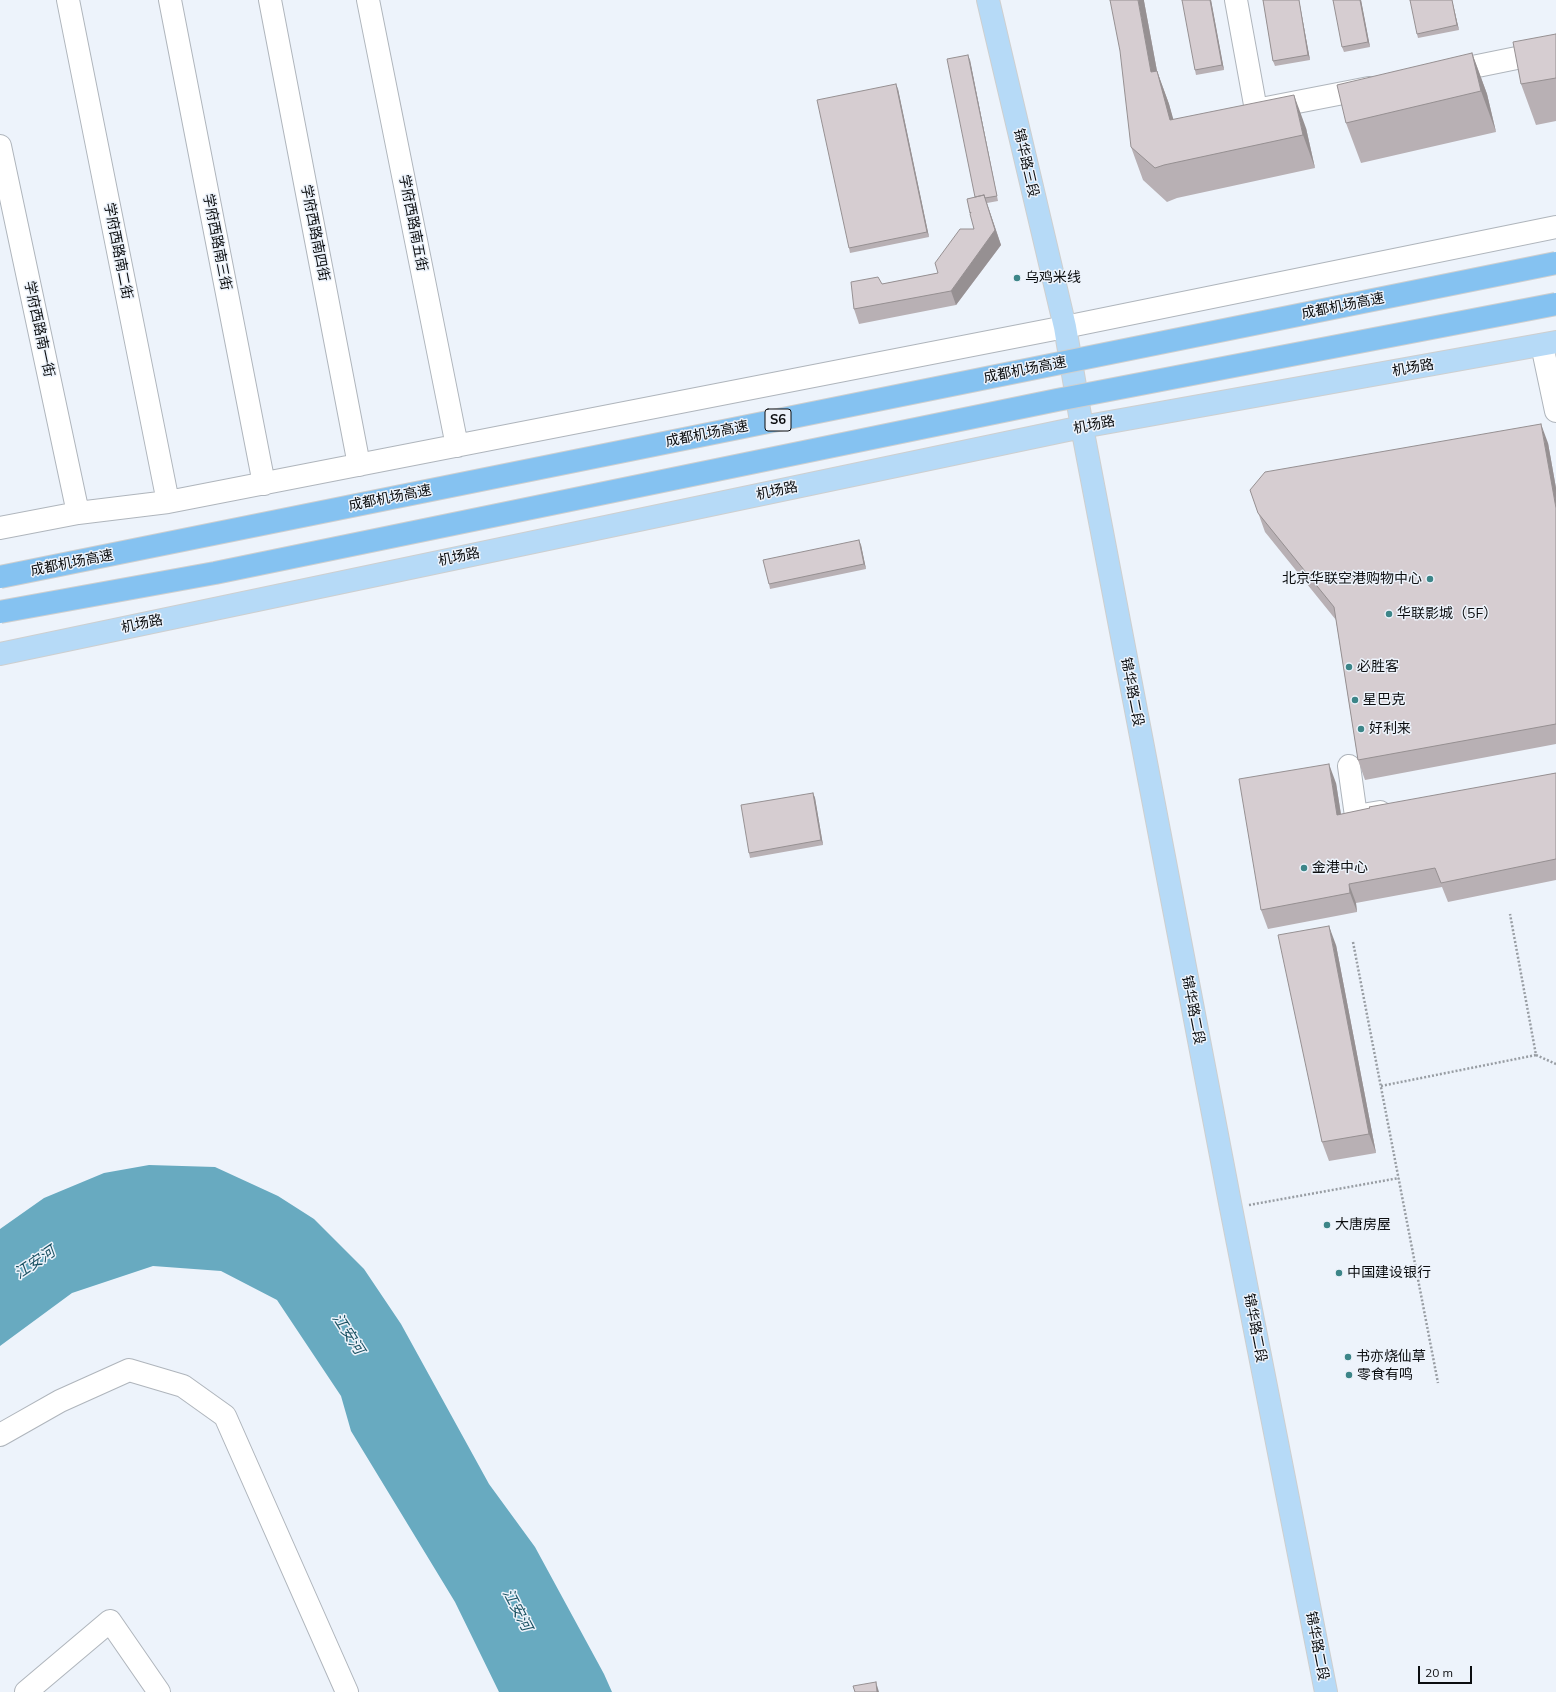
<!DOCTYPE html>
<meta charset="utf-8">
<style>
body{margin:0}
#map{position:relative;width:1556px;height:1692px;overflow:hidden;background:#edf3fb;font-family:Mulish,sans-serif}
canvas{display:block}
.scale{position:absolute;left:1418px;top:1666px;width:54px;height:18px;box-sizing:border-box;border:2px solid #0b0d0f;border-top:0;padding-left:5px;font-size:12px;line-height:14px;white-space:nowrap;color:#0b0d0f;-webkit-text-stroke:3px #edf3fb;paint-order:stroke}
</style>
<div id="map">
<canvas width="1556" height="1692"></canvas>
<div class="scale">20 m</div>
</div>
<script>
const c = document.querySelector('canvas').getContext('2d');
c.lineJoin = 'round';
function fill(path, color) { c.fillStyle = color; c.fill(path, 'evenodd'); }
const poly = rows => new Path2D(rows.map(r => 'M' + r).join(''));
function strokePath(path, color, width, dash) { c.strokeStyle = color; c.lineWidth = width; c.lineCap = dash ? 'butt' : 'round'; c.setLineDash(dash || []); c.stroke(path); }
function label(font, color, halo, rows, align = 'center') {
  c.font = font + ' Mulish,"Noto Sans SC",sans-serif'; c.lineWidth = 3; c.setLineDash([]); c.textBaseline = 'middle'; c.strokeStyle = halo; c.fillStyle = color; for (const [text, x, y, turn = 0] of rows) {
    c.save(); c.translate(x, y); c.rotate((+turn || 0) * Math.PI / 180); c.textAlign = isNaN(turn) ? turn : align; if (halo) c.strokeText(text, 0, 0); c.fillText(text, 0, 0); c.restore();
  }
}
fill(poly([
 [149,1165,215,1167,278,1196,314,1219,364,1269,401,1324,489,1484,535,1547,604,1674,612,1692,499,1692,455,1602,351,1431,341,1396,277,1300,221,1271,153,1266,72,1293,0,1346,0,1229,44,1198,104,1173]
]), '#68aac0');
const minor = poly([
 [68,0,168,502],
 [170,0,264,484],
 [270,0,359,465],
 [368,0,457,446],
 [1236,0,1256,110,1369,88],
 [1448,72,1556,50],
 [0,146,78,513],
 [1542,345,1556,411],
 [0,528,78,513,168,502,1065,327,1556,227],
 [1349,766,1356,816,1380,812],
 [0,1435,60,1401,129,1370,183,1386,225,1416,347,1692],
 [26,1692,110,1621,159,1692]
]);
const major = poly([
 [988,0,1065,327,1082,427,1231,1208,1326,1692],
 [0,654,1082,427,1556,342]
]);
strokePath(minor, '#afb5bc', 24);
strokePath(major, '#cecfcf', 24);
strokePath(poly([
 [1353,942,1438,1383],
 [1536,1055,1556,1064],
 [1381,1086,1536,1055,1510,914],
 [1249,1205,1399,1178]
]), '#989da3', 2.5, [2, 2]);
strokePath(minor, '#fff', 22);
strokePath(major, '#b6daf7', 22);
const highwayBridge = poly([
 [0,577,1556,263],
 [0,612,215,573,1057,400,1556,304]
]);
strokePath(highwayBridge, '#cecfcf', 24, []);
strokePath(highwayBridge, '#85c2f1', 22);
fill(poly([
 [1211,0,1224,70,1196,75,1195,70],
 [1263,0,1299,0,1310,60,1275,66,1273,61],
 [1361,0,1370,47,1344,52,1342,47],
 [1452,0,1459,30,1418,38,1417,34],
 [1144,1,1157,71,1169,104,1173,120,1306,128,1315,168,1177,198,1167,202,1143,180,1131,147],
 [1556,34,1556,121,1536,125,1521,84],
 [1472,53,1487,94,1496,132,1361,163,1346,123],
 [970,60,998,201,987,203,1001,245,956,305,859,324,854,309,882,284,938,273,974,229,967,199,975,197],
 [898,89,929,237,850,253,849,248],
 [1548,443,1556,488,1556,744,1365,780,1358,760,1336,620,1265,532,1250,490],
 [861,545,866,569,770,589,769,584],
 [1556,773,1556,880,1448,902,1442,887,1356,903,1357,912,1268,929,1261,910,1336,783,1341,814],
 [813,793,815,798,823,845,750,858,749,853],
 [1336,945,1376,1153,1329,1161,1322,1142]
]), '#b8b0b4');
fill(poly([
 [1138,0,1144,0,1144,1,1157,71,1169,104,1183,153,1151,72],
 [1210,0,1211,0,1224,70,1222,65],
 [1299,0,1310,60,1308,55],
 [1360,0,1361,0,1370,47,1368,42],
 [1452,0,1459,30,1457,25],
 [1472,53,1487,94,1496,132,1481,91],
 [968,55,970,60,998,201,997,196],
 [896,84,898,89,929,237,927,232],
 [1294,95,1306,128,1315,168,1303,135],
 [984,195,1001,245,956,305,951,291,995,230],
 [1541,424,1548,443,1556,488,1556,508],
 [859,540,861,545,866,569,864,564],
 [1329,764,1336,783,1344,834,1337,815],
 [813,793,815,798,823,845,821,840],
 [1349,884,1356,903,1357,912,1350,893],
 [1329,926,1336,945,1376,1153,1369,1134],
 [876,1682,879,1692,877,1692]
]), '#969092');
const building = poly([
 [1110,0,1138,0,1151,72,1157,71,1170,120,1294,95,1303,135,1164,165,1155,168,1131,147,1120,51,1110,0],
 [1182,0,1210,0,1222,65,1195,70,1182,0],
 [1263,0,1299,0,1308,55,1273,61,1263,0],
 [1333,0,1360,0,1368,42,1342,47,1333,0],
 [1410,0,1452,0,1457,25,1417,34,1410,0],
 [1556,34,1556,78,1521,84,1513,42,1556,34],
 [1472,53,1481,91,1346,123,1337,85,1472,53],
 [968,55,997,196,985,198,984,195,975,197,947,59,968,55],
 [896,84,927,232,849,248,817,100,896,84],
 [984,195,995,230,951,291,854,309,851,282,878,277,882,284,938,273,935,263,960,229,974,229,970,214,971,212,970,213,967,199,984,195],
 [1541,424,1556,508,1556,724,1358,760,1334,607,1258,513,1250,490,1265,472,1541,424],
 [859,540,864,564,769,584,763,560,859,540],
 [1329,764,1337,815,1370,808,1369,807,1556,773,1556,859,1441,883,1435,868,1349,884,1350,893,1261,910,1239,779,1329,764],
 [813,793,821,840,749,853,741,805,813,793],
 [1329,926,1369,1134,1322,1142,1278,935,1329,926],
 [876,1682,877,1692,855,1692,853,1686,876,1682]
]);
fill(building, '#d6cdd1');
strokePath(building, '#969092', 1);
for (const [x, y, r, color] of [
 [1017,278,4,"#3c8588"],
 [1430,579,4,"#3c8588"],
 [1389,614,4,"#3c8588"],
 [1349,667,4,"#3c8588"],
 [1355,700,4,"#3c8588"],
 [1361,729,4,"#3c8588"],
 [1304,868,4,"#3c8588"],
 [1327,1225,4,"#3c8588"],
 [1339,1273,4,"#3c8588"],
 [1348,1357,4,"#3c8588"],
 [1349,1375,4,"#3c8588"]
]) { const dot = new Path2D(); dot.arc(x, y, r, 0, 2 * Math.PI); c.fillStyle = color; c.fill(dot); strokePath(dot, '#edf3fb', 1.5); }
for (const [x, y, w] of [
 [778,420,26]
]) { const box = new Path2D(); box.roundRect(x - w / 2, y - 11, w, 22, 3); c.fillStyle = '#edf3fb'; c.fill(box); strokePath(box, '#0b0d0f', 1); }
label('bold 13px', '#0b0d0f', null, [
 ["S6",778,420]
]);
label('14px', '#0b0d0f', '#edf3fb', [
 ["锦华路三段",1026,163,77],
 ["学府西路南五街",413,223,79],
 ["学府西路南四街",315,233,79],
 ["学府西路南三街",217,242,79],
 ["学府西路南二街",118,251,79],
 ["成都机场高速",1343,306,-11],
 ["学府西路南一街",39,329,78],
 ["机场路",1413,368,-10],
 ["成都机场高速",1025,370,-11],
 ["机场路",1094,425,-11],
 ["成都机场高速",707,434,-11],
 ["机场路",777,491,-12],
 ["成都机场高速",390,498,-11],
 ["机场路",459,557,-12],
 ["成都机场高速",72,563,-11],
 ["机场路",142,624,-12],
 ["锦华路二段",1132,692,79],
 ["锦华路二段",1193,1010,79],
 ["锦华路二段",1255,1328,79],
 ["锦华路二段",1317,1646,79]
]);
label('14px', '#0b0d0f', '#edf3fb', [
 ["乌鸡米线",1025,278],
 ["北京华联空港购物中心",1422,579,"right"],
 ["华联影城（5F）",1397,614],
 ["必胜客",1357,667],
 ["星巴克",1363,700],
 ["好利来",1369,729],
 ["金港中心",1312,868],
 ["大唐房屋",1335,1225],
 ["中国建设银行",1347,1273],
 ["书亦烧仙草",1356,1357],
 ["零食有鸣",1357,1375]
], 'left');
label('italic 15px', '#1b5263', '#edf3fb', [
 ["江安河",35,1263,-34],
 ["江安河",348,1334,57],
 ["江安河",517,1610,62]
]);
</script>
